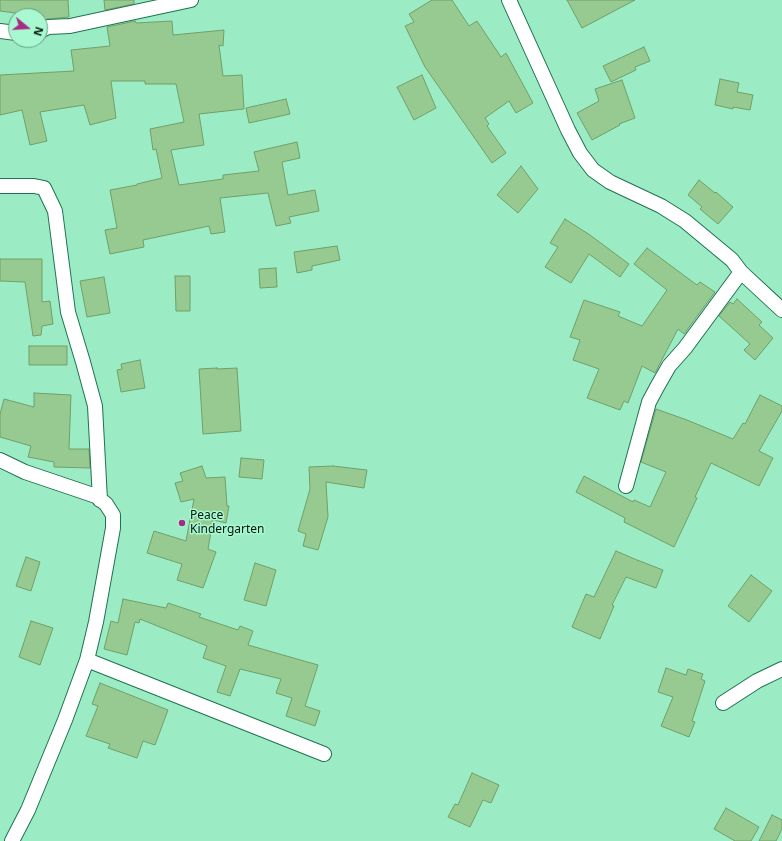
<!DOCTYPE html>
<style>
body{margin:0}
#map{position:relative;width:782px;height:841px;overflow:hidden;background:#9becc4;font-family:"Noto Sans",sans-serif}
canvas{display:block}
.north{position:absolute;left:8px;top:8px;width:40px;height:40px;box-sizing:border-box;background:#a8f9d1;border:1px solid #659f83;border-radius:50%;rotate:108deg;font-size:11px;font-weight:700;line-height:16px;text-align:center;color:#01170d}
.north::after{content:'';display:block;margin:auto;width:14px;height:18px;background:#a62d83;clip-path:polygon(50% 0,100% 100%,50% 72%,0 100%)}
</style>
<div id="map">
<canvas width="782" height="841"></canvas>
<div class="north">N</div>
</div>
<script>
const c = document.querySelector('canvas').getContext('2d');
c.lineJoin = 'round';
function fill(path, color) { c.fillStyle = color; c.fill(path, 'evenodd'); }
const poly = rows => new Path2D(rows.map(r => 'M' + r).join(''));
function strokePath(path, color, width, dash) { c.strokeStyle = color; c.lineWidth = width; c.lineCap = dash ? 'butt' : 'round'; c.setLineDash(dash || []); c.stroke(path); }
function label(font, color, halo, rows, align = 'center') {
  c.font = font + ' "Noto Sans",sans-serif'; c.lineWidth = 3; c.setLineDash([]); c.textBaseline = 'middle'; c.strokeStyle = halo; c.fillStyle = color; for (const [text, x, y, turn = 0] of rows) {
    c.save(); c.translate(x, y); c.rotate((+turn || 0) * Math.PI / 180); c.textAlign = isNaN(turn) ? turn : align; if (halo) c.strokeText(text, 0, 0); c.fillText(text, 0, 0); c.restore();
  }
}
const building = poly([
 [0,0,68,0,69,17,48,19,40,21,40,16,0,11,0,0],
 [104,0,134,0,134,4,105,10,104,0],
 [432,0,452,0,469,26,477,21,501,57,506,53,533,103,516,113,509,101,485,118,489,124,487,126,506,153,492,163,425,67,405,26,414,22,409,14,432,0],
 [567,0,635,0,582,28,567,0],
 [135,21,136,23,172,21,173,35,224,30,223,46,219,45,223,76,242,75,244,109,199,114,204,145,171,150,179,185,223,179,223,175,259,171,254,152,297,142,300,158,282,162,288,195,315,190,319,211,289,217,291,223,276,226,268,193,220,198,225,232,211,234,209,226,143,240,144,247,110,254,105,230,117,228,110,190,137,185,137,184,162,178,156,149,153,150,150,129,184,122,176,84,145,84,145,81,111,81,116,118,90,125,84,105,40,112,47,141,30,145,22,110,0,115,0,75,74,71,71,50,110,46,107,27,135,21],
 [644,47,650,61,635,67,636,70,611,82,603,66,644,47],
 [422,75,436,108,414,120,397,87,422,75],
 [720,79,739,83,737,92,753,95,750,110,733,107,733,109,715,105,720,79],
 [622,80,635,118,619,124,620,125,592,140,577,113,599,101,595,89,622,80],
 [286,99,290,114,249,123,246,108,286,99],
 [521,166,538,189,518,213,497,195,521,166],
 [699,180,715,193,716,192,733,207,718,224,700,209,702,207,688,195,699,180],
 [565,219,590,235,629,264,620,277,589,254,571,283,545,267,558,247,550,243,565,219],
 [337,246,340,260,312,266,312,270,297,273,294,252,337,246],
 [647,248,697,285,700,282,715,292,684,334,678,329,655,373,642,366,628,403,624,401,620,410,587,398,599,369,573,360,580,340,570,337,584,300,620,312,618,316,642,326,667,290,634,264,647,248],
 [0,259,42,259,42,302,50,301,53,324,42,326,41,335,33,336,25,282,0,281,0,259],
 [276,268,277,287,260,288,259,269,276,268],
 [175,276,190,276,190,311,176,311,175,276],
 [104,277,110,313,87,317,80,281,104,277],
 [737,299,762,322,759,325,773,338,755,360,744,350,750,344,719,316,730,302,733,304,737,299],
 [29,346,67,346,67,365,29,365,29,346],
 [140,360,145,388,121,392,117,370,122,369,121,364,140,360],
 [217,368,217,369,237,368,241,431,203,434,199,369,217,368],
 [34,393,71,395,69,449,89,449,90,468,54,467,54,462,28,457,31,446,0,437,0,414,4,399,34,407,34,393],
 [760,395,782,406,782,411,759,451,773,458,759,486,711,463,695,497,697,498,674,547,624,522,625,518,576,492,584,476,633,502,634,500,650,507,666,472,641,462,656,409,687,420,733,439,743,423,745,424,760,395],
 [241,458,264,460,262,479,239,477,241,458],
 [202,466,206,478,225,477,227,506,229,506,226,523,213,520,208,549,216,552,203,588,177,580,182,564,147,553,154,531,186,541,194,499,181,502,175,483,183,481,180,473,202,466],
 [333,466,367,470,364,488,326,482,328,517,318,550,303,546,306,534,298,531,310,489,309,467,333,466],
 [616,551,637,560,663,570,656,588,626,577,612,605,614,606,600,639,572,627,586,594,594,597,616,551],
 [26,557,40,562,31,591,16,586,26,557],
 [255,563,276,570,266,606,244,600,255,563],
 [751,575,772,591,749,622,728,606,751,575],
 [123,599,166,608,168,603,201,614,199,617,238,630,240,626,253,631,248,645,318,665,305,706,320,711,315,726,286,716,292,698,276,693,281,679,240,669,230,696,217,692,226,666,203,658,207,646,140,619,139,623,135,622,127,655,104,649,111,621,118,623,123,599],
 [31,621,53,628,40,665,19,657,31,621],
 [666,668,686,675,688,669,703,674,701,679,705,681,692,721,695,722,689,737,661,726,673,697,658,692,666,668],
 [100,683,168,710,155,745,143,741,137,758,108,748,110,744,86,736,98,706,92,704,100,683],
 [472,773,499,785,491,803,483,800,470,827,448,817,455,804,458,805,472,773],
 [726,808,759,827,751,841,735,841,714,829,726,808],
 [772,815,782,820,782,829,776,841,759,841,772,815]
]);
fill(building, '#96ca90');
strokePath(building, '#6fa069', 1);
const minor = poly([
 [509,0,568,130,580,153,593,170,610,182,661,206,685,221,732,260,741,272,782,310],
 [0,31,16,33],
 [40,31,48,27,70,26,191,0],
 [0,186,34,186,44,188,55,211,68,312,83,362,95,406,100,500],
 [0,460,25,472,96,496,106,504,113,515,113,528,96,622,87,660,65,720,28,810,12,841],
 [626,486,649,402,657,387,669,366,685,348,741,272],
 [87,660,324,754],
 [723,703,757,681,782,669]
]);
strokePath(minor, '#1e7351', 16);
strokePath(minor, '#fff', 14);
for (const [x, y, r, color] of [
 [182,523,4,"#a62d83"]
]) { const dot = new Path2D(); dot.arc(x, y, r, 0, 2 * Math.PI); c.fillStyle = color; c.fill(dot); strokePath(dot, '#a8f9d1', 1.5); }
label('12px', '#01170d', '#a8f9d1', [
 ["Peace",190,516],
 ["Kindergarten",190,530]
], 'left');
</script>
